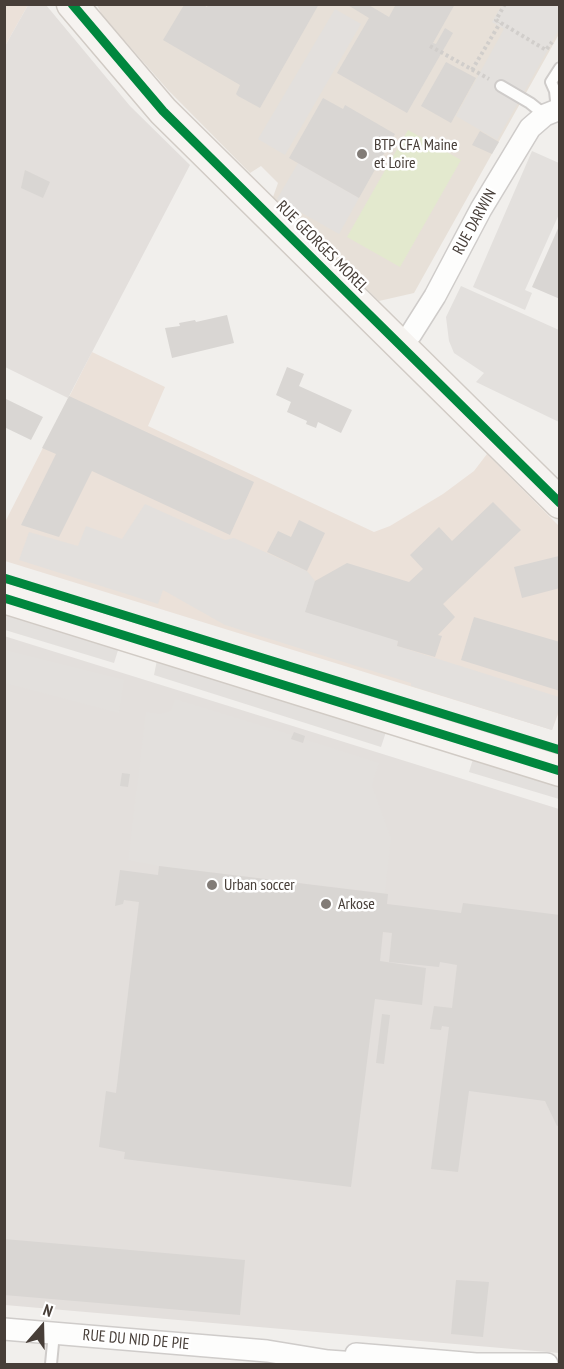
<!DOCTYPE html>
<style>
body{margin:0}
#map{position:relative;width:564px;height:1369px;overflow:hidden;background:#f1efec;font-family:"PT Sans Narrow",sans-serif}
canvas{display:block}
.frame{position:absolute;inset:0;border:6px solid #473e38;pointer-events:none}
.north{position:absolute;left:12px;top:1297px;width:60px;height:60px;-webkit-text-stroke:4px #fff;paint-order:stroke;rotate:20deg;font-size:16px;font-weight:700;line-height:24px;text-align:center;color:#473e38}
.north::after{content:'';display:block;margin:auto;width:21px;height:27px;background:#473e38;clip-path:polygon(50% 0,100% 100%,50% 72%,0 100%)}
</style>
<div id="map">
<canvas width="564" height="1369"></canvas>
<div class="frame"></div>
<div class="north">N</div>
</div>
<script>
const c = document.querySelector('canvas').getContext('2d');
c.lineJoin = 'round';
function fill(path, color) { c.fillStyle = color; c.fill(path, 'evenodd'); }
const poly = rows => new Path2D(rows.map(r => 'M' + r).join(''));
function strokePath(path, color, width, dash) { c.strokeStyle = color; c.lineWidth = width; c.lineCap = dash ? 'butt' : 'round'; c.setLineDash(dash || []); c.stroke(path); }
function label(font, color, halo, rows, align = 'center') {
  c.font = font + ' "PT Sans Narrow",sans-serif'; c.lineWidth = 5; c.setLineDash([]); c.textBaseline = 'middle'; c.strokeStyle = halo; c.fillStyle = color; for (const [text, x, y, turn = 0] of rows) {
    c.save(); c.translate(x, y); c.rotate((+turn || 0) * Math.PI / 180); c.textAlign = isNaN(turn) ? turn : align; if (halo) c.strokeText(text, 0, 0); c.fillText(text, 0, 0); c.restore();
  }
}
fill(poly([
 [5,5,28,5,5,46],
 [92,352,165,387,148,426,374,532,390,526,443,494,474,471,487,454,559,526,560,709,552,730,5,561,4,524]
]), '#ebe1d9');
fill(poly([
 [28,5,46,5,130,106,190,165,68,398,5,367,5,46],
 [4,636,559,809,559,1353,5,1305]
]), '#e3dfdc');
fill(poly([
 [97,5,559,5,559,34,414,293,379,301,273,197,278,183,261,166,250,173,168,90,102,15]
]), '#e7e0d8');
fill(poly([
 [408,130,461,160,400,267,347,237]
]), '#e3e9ce');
fill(poly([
 [502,5,559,5,559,30,497,140,456,116,504,29,492,22],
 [335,9,361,24,285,155,258,139],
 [532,151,559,163,560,212,525,290,532,293,525,310,473,287],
 [298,163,359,198,339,234,277,199],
 [461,286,559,330,559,422,476,382,484,373,454,353,449,341,446,317],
 [145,504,225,540,234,538,307,571,315,581,398,641,397,646,559,697,559,709,552,730,411,686,411,683,225,625,163,590,158,604,19,560,29,532,78,546,86,526,122,539],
 [73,601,204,642,201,652,70,610],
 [4,612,119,647,114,663,5,630],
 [4,650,124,680,119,713,5,683],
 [157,660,386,732,381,747,154,675],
 [175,699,292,735,291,739,302,743,304,739,379,763,372,785,391,838,385,893,159,866,128,860,146,712,160,714,171,711],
 [474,756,559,782,559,799,469,772]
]), '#e3e0dd');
fill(poly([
 [209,4,319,4,260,108,238,96,236,94,240,85,163,40,184,5,203,5,207,7],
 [346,4,367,4,389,17,396,4,455,4,433,43,436,44,445,28,453,33,407,113,337,73,369,18],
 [446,62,476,78,451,123,421,106],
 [323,98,343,109,345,105,395,134,359,198,289,158],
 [480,131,499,142,492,154,472,145],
 [25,170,50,182,43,198,21,188],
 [560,224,560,299,532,287],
 [227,315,234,343,172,358,165,328,180,326,179,323,195,320,196,322],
 [287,367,304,374,299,386,352,410,341,433,318,422,316,428,306,424,307,421,287,412,291,402,276,395],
 [69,396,254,482,230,535,92,471,59,537,21,525,56,454,42,448],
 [4,398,43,417,31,440,4,427],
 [493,502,521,530,443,604,455,617,438,635,442,636,435,657,397,646,398,641,305,612,315,581,347,563,409,582,423,569,410,555,439,527,452,541],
 [299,520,325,533,307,571,267,552,278,531,291,537],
 [559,556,560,588,522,598,514,567],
 [474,617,560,642,560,691,461,660],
 [294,732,305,736,303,743,291,739],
 [122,773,130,774,128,787,120,786],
 [159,866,388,894,387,904,461,913,463,903,560,915,560,1125,557,1126,545,1101,469,1091,458,1172,431,1169,449,1027,442,1026,441,1030,430,1029,434,1006,452,1008,457,965,440,962,439,967,389,962,392,933,383,932,380,961,426,968,422,1005,375,999,351,1187,124,1159,125,1152,99,1147,106,1091,116,1093,139,902,124,900,123,904,115,906,120,870,158,875],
 [382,1014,390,1015,384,1064,376,1063],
 [4,1239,245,1260,240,1315,4,1295],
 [456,1280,489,1282,483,1337,451,1334]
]), '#d9d6d3');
const lane = poly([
 [501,86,530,103,545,115],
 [557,110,555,91,551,82,560,68],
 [51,1364,54,1333]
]);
const street = poly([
 [400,346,411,334,435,296,481,209,530,128,545,115,560,109],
 [4,1329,267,1351,328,1361,371,1364],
 [356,1354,476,1364,547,1364]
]);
const secondary = poly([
 [72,4,163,111,560,503],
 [4,598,560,771]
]);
strokePath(lane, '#cfccca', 14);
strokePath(street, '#cfccca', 24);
strokePath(secondary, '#d1cbc5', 33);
strokePath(poly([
 [505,4,496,20,546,50,552,42],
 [430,46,489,79],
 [472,70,500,23]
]), '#d1cecb', 4, [3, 3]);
strokePath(lane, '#fdfdfc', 10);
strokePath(street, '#fdfdfc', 21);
strokePath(secondary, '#f6f3f0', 30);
strokePath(poly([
 [72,4,163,111,560,503],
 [4,578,560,750],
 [4,598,560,771]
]), '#00873e', 9);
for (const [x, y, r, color] of [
 [362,154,6,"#827c77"],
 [212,885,6,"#827c77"],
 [326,904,6,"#827c77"]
]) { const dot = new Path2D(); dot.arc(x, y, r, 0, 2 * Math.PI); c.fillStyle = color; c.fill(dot); strokePath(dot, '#fff', 2); }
label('16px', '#473e38', '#fff', [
 ["BTP CFA Maine",374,145],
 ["et Loire",374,163],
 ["Urban soccer",224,885],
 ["Arkose",338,904]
], 'left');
label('16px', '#473e38', '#fff', [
 ["RUE DARWIN",475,222,-61],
 ["RUE GEORGES MOREL",322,247,45],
 ["RUE DU NID DE PIE",136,1340,5]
]);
</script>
